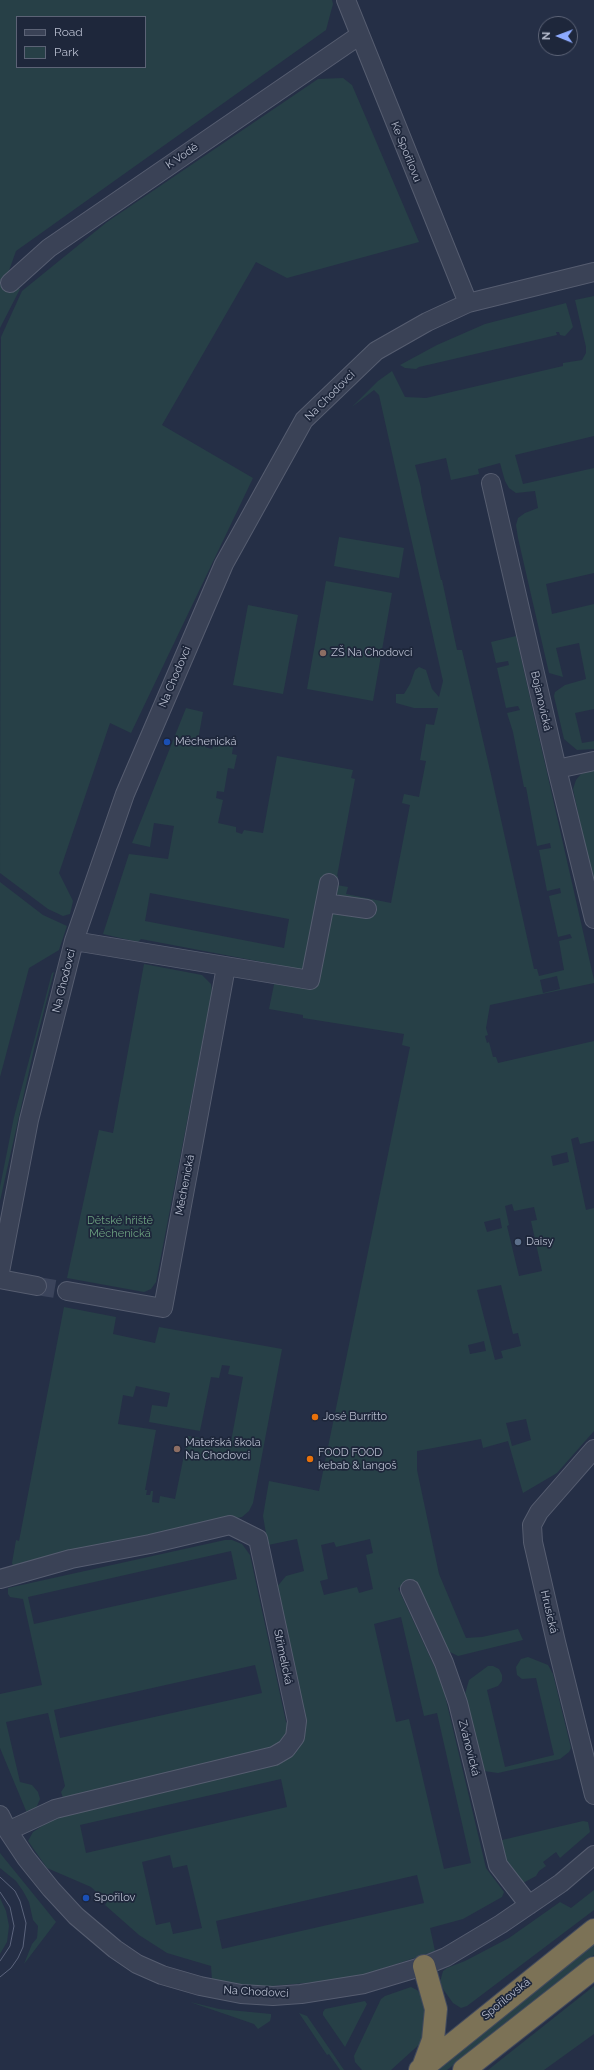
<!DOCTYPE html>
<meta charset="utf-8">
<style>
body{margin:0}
#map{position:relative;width:594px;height:2070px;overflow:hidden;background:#252f46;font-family:Raleway,sans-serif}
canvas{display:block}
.legend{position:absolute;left:16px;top:16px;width:130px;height:52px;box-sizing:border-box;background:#1e273b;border:1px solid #5c6376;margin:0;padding:5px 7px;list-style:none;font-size:12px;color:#b8becf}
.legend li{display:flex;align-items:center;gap:8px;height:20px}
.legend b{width:20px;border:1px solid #5c6376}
.north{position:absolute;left:538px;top:16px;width:40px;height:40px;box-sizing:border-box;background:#1e273b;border:1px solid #5c6376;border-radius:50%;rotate:271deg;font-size:11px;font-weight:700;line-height:16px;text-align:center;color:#b8becf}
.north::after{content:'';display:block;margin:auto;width:14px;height:18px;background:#8daaff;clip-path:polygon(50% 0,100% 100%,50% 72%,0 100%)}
</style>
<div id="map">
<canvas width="594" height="2070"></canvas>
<ul class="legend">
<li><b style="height:5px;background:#3a4256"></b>Road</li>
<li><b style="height:11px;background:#274047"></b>Park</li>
</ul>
<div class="north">N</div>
</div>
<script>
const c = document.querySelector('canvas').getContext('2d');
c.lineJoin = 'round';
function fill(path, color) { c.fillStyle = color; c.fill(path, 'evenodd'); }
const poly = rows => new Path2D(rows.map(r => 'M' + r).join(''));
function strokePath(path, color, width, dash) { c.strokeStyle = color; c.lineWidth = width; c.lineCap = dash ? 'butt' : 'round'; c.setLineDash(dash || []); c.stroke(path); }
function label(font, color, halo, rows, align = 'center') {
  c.font = font + ' Raleway,sans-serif'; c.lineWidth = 3.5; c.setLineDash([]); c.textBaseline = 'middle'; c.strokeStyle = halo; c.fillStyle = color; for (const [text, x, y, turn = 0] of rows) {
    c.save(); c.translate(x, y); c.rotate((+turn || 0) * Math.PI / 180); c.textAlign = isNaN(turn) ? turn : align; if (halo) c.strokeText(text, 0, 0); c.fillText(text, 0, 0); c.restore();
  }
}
fill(poly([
 [0,0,332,0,333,4,326,30,16,251,6,279,20,289,0,328],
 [17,17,145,17,145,67,17,67],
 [343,78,352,85,419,242,287,278,256,262,162,425,253,478,131,733,110,723,59,873,73,901,70,914,63,916,48,909,0,873,1,337,22,291,107,222,318,79],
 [594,296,594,436,515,455,523,484,594,468,594,573,546,584,552,614,594,604,594,709,575,713,582,743,594,741,594,749,577,750,564,739,554,696,555,692,565,685,586,679,579,643,556,648,563,677,549,673,518,538,516,525,518,518,525,513,538,508,535,491,516,493,509,488,505,481,500,463,478,469,479,474,451,480,446,458,415,465,421,488,421,492,441,580,442,580,457,650,462,650,492,779,534,969,537,969,539,976,564,970,559,941,572,938,570,934,558,937,549,896,561,893,560,888,547,891,539,850,551,848,550,843,537,846,526,787,524,787,513,732,507,713,520,710,518,706,506,708,497,668,509,665,508,661,496,663,491,642,516,636,594,980,594,983,490,1005,486,1028,488,1035,485,1036,487,1043,489,1042,493,1057,496,1057,498,1063,594,1041,594,1141,580,1144,578,1137,571,1139,586,1210,594,1208,594,1431,557,1473,523,1493,508,1441,483,1448,481,1439,417,1451,417,1470,439,1574,466,1638,482,1637,518,1629,523,1640,458,1656,448,1651,415,1581,398,1588,442,1683,486,1868,504,1892,502,1897,463,1919,430,1928,435,1951,367,1974,329,1981,260,1987,212,1980,211,1966,167,1953,139,1935,105,1905,107,1902,91,1887,47,1868,28,1841,33,1832,54,1818,286,1759,299,1748,303,1737,276,1588,286,1576,304,1571,297,1539,268,1545,263,1516,269,1481,319,1491,410,1047,402,1045,404,1034,303,1018,303,1015,269,1009,278,965,141,939,138,942,103,934,129,854,168,859,174,826,154,823,150,847,132,843,186,708,203,712,198,740,206,742,205,747,212,749,214,743,233,747,232,754,237,755,234,769,228,768,224,792,217,791,216,798,223,800,218,823,236,827,236,832,242,834,244,830,263,833,277,756,353,770,351,778,355,779,337,876,338,876,337,885,348,887,346,894,391,903,410,805,402,803,404,794,419,797,426,761,420,760,426,724,434,725,438,708,414,708,396,703,396,694,404,694,410,684,415,670,419,667,426,670,432,689,439,697,443,681,379,395,374,390,352,407,378,381,392,371,405,397,426,398,563,366,563,363,582,360,586,353,586,347,575,300],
 [150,893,289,919,284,948,145,921],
 [557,976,560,989,543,993,540,980],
 [567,1152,569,1162,553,1166,551,1156],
 [512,1204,514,1211,534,1207,537,1220,531,1221,542,1271,519,1276,507,1226,509,1225,505,1206],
 [500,1218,502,1228,487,1232,484,1222],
 [501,1285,513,1334,518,1333,521,1346,501,1351,503,1358,495,1360,477,1290],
 [484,1341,486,1351,470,1354,468,1345],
 [526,1419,531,1440,512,1446,506,1423],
 [370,1539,373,1553,366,1555,373,1589,359,1593,357,1587,324,1595,320,1581,328,1579,321,1545,334,1542,336,1547],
 [401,1617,424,1716,437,1713,471,1863,444,1869,409,1719,396,1722,374,1624],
 [281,1779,287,1807,86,1853,80,1825],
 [170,1855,173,1868,187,1865,202,1928,173,1934,170,1922,156,1925,142,1862],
 [417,1875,424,1903,222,1949,216,1921],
 [566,303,573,327,565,336,560,335,559,332,556,332,557,335,419,367,416,369,405,368,400,365,437,345,485,324],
 [339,537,404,548,399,578,334,566],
 [326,581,392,593,373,701,307,689],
 [248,605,298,615,283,694,233,685],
 [594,770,594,889,573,789,576,780,581,774],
 [0,882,43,915,67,926,59,950,29,968,0,1077],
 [144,964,202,975,211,984,212,992,156,1282,151,1289,144,1292,67,1278,99,1130,113,1133],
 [54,972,34,1049,0,1201,0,1187,14,1117,52,973],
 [64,1307,116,1317,113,1334,155,1343,159,1327,282,1349,253,1503,249,1511,242,1517,13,1566,12,1563,16,1540,19,1541],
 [222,1365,230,1366,228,1374,243,1377,230,1447,206,1442,206,1439,188,1436,175,1499,160,1496,159,1503,152,1502,153,1491,151,1491,150,1495,146,1495,147,1490,145,1490,156,1430,118,1424,123,1395,133,1397,136,1386,170,1393,167,1407,152,1405,149,1422,200,1431,211,1377,219,1378],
 [225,1540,232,1540,242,1544,250,1555,286,1722,289,1725,286,1739,279,1746,63,1798,61,1792,65,1786,48,1713,6,1722,20,1782,32,1785,38,1792,40,1799,37,1806,33,1811,27,1813,0,1748,0,1694,42,1685,23,1599,10,1597,8,1594,8,1588],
 [231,1551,237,1579,34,1624,28,1597],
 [255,1665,262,1693,60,1738,54,1710],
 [528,1657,548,1665,553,1674,571,1748,569,1752,560,1759,498,1773,484,1771,481,1766,465,1694,469,1680,488,1666,493,1666,499,1669,502,1675,502,1681,498,1686,487,1690,505,1767,554,1755,536,1678,522,1679,517,1675,516,1667,521,1659],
 [583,1821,588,1822,590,1832,560,1858,556,1852,543,1862,546,1866,539,1871,536,1876,521,1884,506,1866,499,1843,502,1840],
 [0,1853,56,1922,24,1964,32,1944,37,1938,38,1926,33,1920,29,1902,23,1891,16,1881,0,1868],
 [594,1890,594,1910,467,2006,461,2008,453,2003,443,1989,440,1982,443,1971,447,1968,465,1961,509,1938,560,1902,571,1908],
 [0,1898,6,1911,9,1926,7,1942,0,1954],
 [594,1943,594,1955,447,2070,433,2070],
 [594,1986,594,2034,544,2070,488,2070],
 [411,1987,417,1990,423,1996,426,2004,423,2041,391,2070,362,2070,355,2062,354,2056,381,1999,385,1996],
 [365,2001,367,2004,345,2047,323,2015,323,2012,325,2009],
 [190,2002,219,2009,271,2014,271,2017,270,2021,258,2029,254,2024],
 [299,2013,307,2016,344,2070,340,2070,329,2054,327,2055]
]), '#274047');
strokePath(poly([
 [37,1286,67,1291]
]), '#3b445b', 18, [18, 9]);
const minor = poly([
 [346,0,468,303],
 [10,283,49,248,360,35],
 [491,483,557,769,594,919],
 [557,769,594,761],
 [325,903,367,909],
 [74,941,310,980,329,883],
 [0,1272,29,1120,74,941,125,794,224,564,304,420,376,351,427,322,468,303,594,272],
 [0,1279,37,1286],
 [67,1291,163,1308,226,967],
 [594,1449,539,1512,532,1525,533,1542,556,1642,594,1795],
 [0,1579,71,1559,150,1544,230,1525,258,1539,297,1721,295,1737,286,1749,274,1756,55,1809,8,1831],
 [410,1589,444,1663,458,1703,498,1865,529,1905],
 [0,1815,8,1831,26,1858,51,1889,76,1916,115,1949,137,1964,162,1975,200,1986,241,1994,273,1996,301,1994,364,1984,424,1966,446,1957,501,1924,561,1883,594,1855]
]);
const highway = poly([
 [423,2067,433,2040,436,2009,424,1966],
 [420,2070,594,1930],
 [464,2070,594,1968]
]);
strokePath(minor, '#565d70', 20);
strokePath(highway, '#424a5d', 24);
strokePath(minor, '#3a4256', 18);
strokePath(highway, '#7c7256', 22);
strokePath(poly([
 [0,1877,15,1891,20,1901,26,1923,23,1947,18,1958,11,1968,0,1977],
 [0,1892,10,1907,14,1926,10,1946,0,1961]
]), '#5c657d', 1);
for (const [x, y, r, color] of [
 [323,653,4,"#8d6e63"],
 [167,742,4,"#1a4fb4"],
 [518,1242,4,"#5c6f8a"],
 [315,1417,4,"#e8710a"],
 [177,1449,4,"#8d6e63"],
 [310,1459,4,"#e8710a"],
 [86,1898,4,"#1a4fb4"]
]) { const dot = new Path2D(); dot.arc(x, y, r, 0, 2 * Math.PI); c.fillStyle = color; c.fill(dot); strokePath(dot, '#1e273b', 1.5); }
label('11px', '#b8becf', '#1e273b', [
 ["Ke Spořilovu",406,152,68],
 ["K Vodě",182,156,-34],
 ["Na Chodovci",330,396,-45],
 ["Na Chodovci",175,677,-67],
 ["Bojanovická",541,701,77],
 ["Na Chodovci",64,981,-76],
 ["Měchenická",185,1185,-79],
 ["Hrusická",549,1612,77],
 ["Střimelická",283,1657,78],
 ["Zvánovická",469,1748,76],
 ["Na Chodovci",256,1992,3],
 ["Spořilovská",506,1999,-39]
]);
label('11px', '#b8becf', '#1e273b', [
 ["ZŠ Na Chodovci",331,653],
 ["Měchenická",175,742],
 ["Daisy",526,1242],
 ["José Burritto",323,1417],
 ["Mateřská škola",185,1443],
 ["Na Chodovci",185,1456],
 ["FOOD FOOD",318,1453],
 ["kebab & langoš",318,1466],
 ["Spořilov",94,1898]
], 'left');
label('11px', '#6da280', '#1e273b', [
 ["Dětské hřiště",120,1221],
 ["Měchenická",120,1234]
]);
</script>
